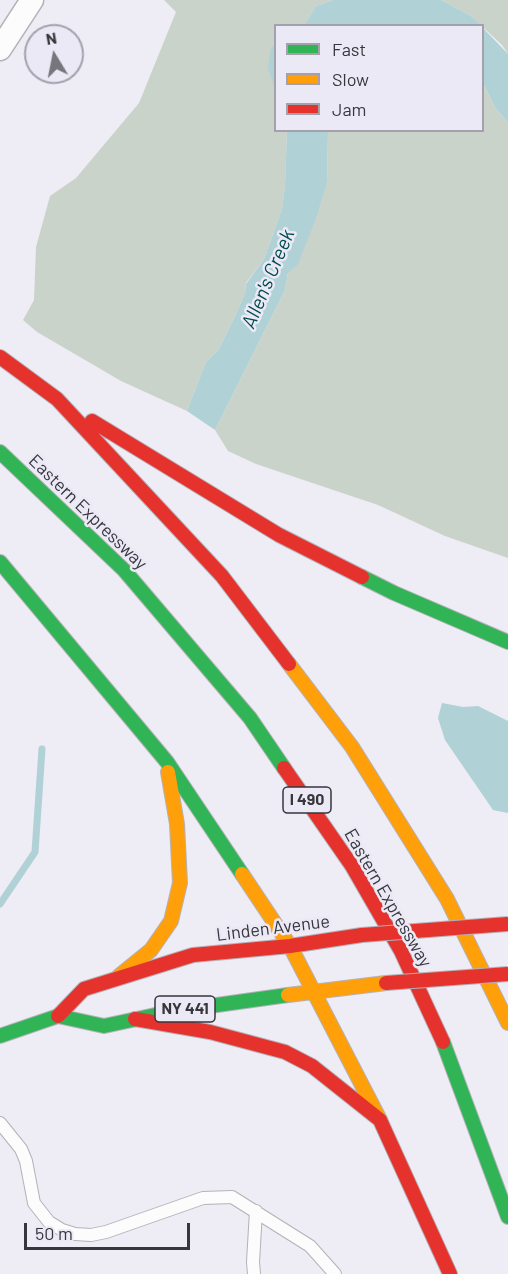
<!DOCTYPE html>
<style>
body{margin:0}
#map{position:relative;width:508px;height:1274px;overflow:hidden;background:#eeecf4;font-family:Barlow,sans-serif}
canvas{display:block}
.legend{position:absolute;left:274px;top:24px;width:210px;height:108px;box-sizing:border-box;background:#ece9f7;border:2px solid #a4a1ac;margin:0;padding:8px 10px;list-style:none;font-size:18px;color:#37363b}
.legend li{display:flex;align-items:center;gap:12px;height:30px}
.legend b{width:30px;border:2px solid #a4a1ac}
.north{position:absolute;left:24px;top:24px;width:60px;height:60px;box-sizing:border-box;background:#ece9f7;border:2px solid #a4a1ac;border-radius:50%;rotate:350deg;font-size:16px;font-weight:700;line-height:24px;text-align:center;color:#37363b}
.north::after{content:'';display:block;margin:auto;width:21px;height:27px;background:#77767c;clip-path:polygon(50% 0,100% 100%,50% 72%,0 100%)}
.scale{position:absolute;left:24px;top:1223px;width:166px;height:27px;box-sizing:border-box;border:3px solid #37363b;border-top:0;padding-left:8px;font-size:18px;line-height:21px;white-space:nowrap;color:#37363b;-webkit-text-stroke:4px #ece9f7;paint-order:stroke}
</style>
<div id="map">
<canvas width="508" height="1274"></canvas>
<ul class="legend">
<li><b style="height:8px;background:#30b455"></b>Fast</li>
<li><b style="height:8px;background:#ff9f0a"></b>Slow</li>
<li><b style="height:8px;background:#e5322d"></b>Jam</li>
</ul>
<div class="north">N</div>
<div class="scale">50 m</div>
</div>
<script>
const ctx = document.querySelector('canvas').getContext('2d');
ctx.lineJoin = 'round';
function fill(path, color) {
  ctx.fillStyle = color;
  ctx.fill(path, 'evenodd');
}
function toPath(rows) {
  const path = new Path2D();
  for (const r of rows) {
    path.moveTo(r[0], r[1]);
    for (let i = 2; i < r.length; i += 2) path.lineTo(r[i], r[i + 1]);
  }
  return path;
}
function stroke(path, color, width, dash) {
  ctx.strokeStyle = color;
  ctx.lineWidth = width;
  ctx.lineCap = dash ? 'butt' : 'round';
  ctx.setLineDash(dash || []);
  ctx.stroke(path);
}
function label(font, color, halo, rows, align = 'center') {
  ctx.font = font + ' Barlow,sans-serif';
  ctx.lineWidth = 5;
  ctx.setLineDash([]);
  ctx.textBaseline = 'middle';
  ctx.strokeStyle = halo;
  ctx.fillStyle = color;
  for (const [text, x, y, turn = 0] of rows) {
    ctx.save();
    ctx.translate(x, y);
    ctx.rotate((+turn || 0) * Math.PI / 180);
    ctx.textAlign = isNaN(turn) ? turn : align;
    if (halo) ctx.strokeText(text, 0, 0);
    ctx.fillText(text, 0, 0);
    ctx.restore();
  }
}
fill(toPath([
 [164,0,333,0,316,6,304,25,276,26,275,44,271,47,275,88,276,130,287,131,285,186,282,209,264,259,246,283,245,293,236,314,219,349,206,362,187,411,121,381,37,332,23,320,34,300,36,247,50,196,76,178,139,103,176,12],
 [441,0,508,0,508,54,502,45,471,16],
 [483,83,495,107,508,123,508,558,445,536,378,505,256,464,228,451,215,430,285,290,288,273,327,182,328,131,482,130]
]), '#cad3ca');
fill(toPath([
 [333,0,441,0,471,16,481,25,304,25,316,6],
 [482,27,508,54,508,123,495,107,483,83],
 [275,44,275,88,268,69,271,47],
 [287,131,328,131,327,182,316,218,298,264,288,273,285,290,215,430,187,411,206,362,219,349,236,314,245,293,246,284,264,259,282,209,285,186],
 [442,703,463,707,478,706,508,721,508,813,493,810,445,740,438,718]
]), '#b0d1d5');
stroke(toPath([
 [0,904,35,852,42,749]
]), '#b0d1d5', 7);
const lane = toPath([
 [0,1123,21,1149,26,1161,34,1203,49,1222,62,1230,75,1234,91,1235,106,1232,203,1198,232,1197,310,1246,335,1274],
 [254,1274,253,1262,256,1211]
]);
const street = toPath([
 [0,49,32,0]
]);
const fast = toPath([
 [0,452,124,570,250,718,284,768],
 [0,562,167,762,242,874],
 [362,577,394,593,508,642],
 [0,1036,58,1016,104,1026,174,1011,288,995],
 [443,1042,508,1217]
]);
const slow = toPath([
 [289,664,352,747,447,899,508,1023],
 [242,874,290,946,380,1120],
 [119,976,151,950,171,921,180,883,177,824,168,772],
 [288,995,386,983]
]);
const jam = toPath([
 [0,357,57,399,222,576,289,664],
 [92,421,279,535,362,577],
 [284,768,352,866,401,951,443,1042],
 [58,1016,84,989,193,955,290,946,362,935],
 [135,1019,210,1032,285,1052,312,1066,380,1120,450,1274]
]);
stroke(lane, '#b4b2b8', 14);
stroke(street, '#b4b2b8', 25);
stroke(fast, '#b4b2b8', 16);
stroke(slow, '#b4b2b8', 16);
stroke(jam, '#b4b2b8', 16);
stroke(lane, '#fcfcfd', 12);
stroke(street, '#fcfcfd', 22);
stroke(fast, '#30b455', 14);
stroke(slow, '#ff9f0a', 14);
stroke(jam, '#e5322d', 14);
const jamBridge = toPath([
 [362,935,508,924],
 [386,983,508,974]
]);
stroke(jamBridge, '#b4b2b8', 16, []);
stroke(jamBridge, '#e5322d', 14);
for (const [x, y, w] of [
 [307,800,48],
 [185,1009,60]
]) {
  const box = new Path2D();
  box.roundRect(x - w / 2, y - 13, w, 26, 4.5);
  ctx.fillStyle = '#ece9f7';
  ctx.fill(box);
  stroke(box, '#37363b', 1.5);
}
label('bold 16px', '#37363b', null, [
 ["I 490",307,800],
 ["NY 441",185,1009]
]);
label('18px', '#37363b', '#ece9f7', [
 ["Eastern Expressway",88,512,44],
 ["Eastern Expressway",388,898,60],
 ["Linden Avenue",273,928,-7]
]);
label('italic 20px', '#004d50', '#ece9f7', [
 ["Allen's Creek",268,279,-67]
]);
</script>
